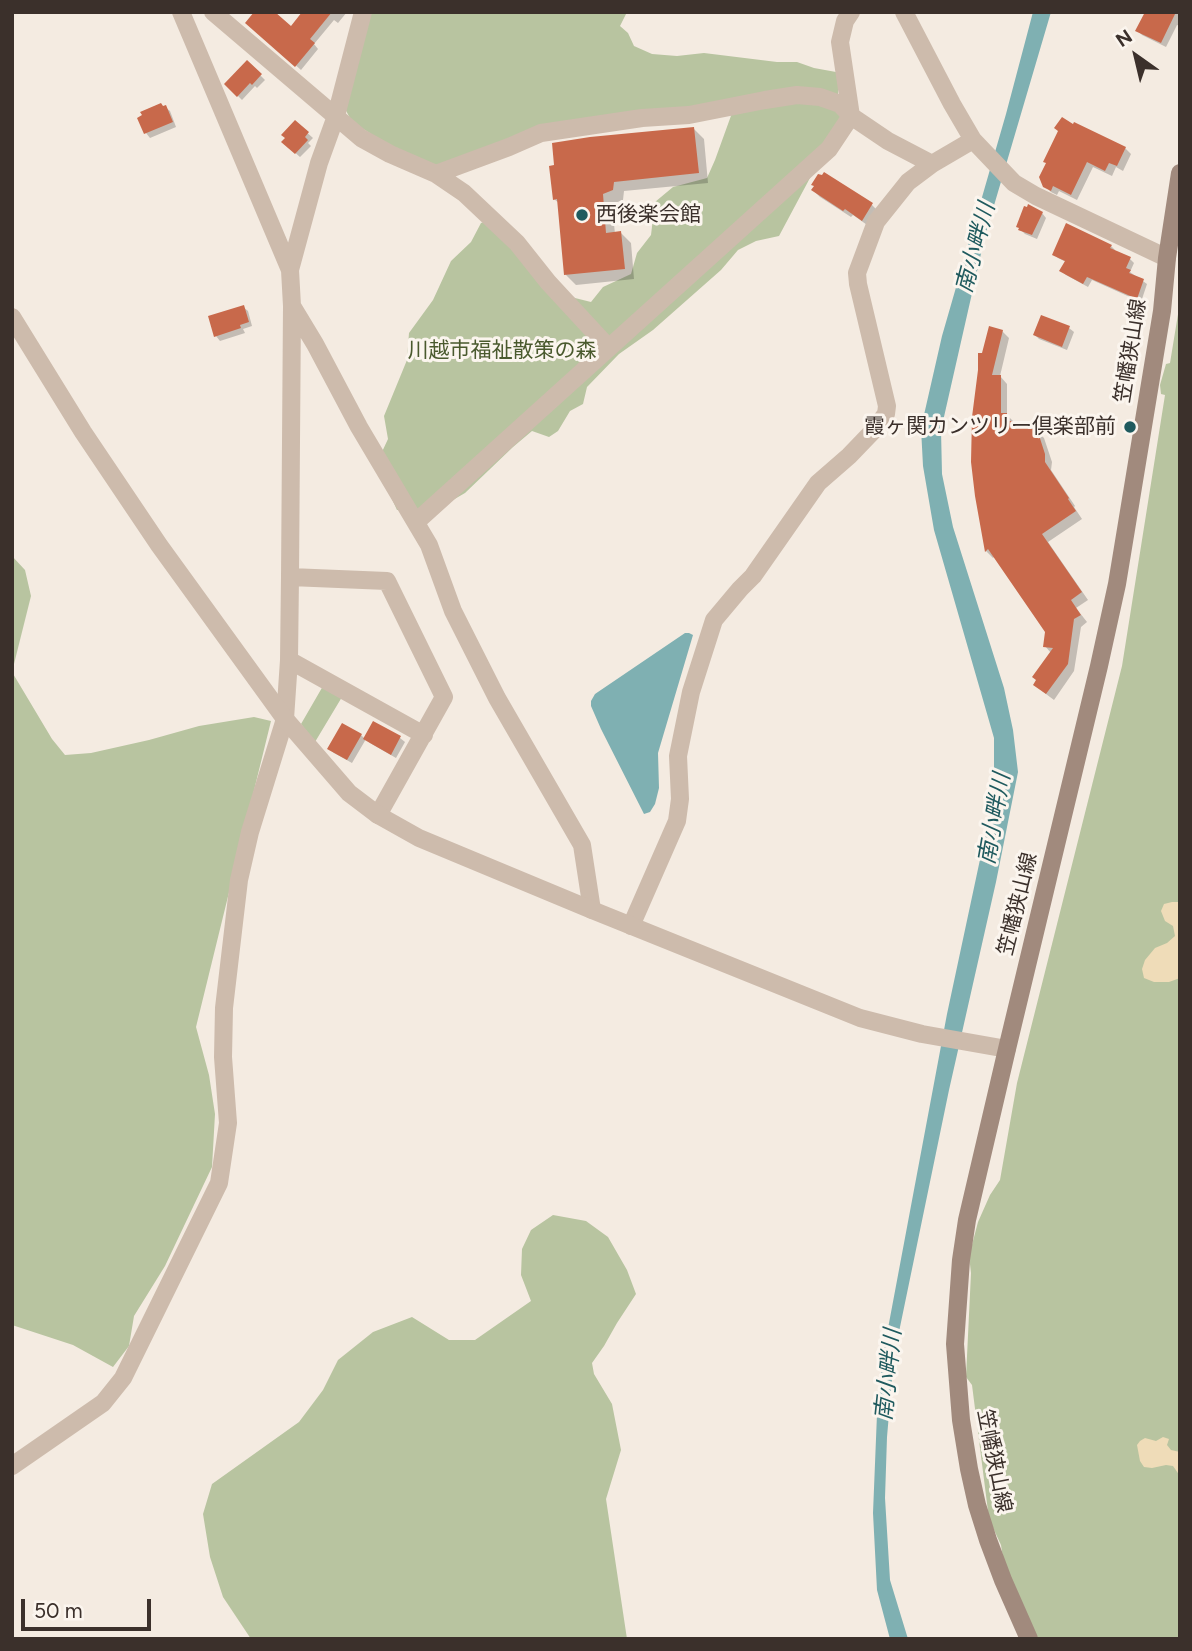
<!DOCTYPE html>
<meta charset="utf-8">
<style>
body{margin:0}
#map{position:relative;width:1192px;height:1651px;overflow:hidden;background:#f4ebe1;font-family:Figtree,sans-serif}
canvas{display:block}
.frame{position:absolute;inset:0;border:14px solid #3b302b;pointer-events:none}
.north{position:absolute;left:1101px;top:21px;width:70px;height:70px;-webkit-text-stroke:5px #fbf5ee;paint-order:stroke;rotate:326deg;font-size:19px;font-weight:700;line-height:28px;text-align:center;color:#3b302b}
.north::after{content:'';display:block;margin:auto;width:24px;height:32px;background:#3b302b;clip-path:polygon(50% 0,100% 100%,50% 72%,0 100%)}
.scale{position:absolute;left:21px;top:1599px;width:130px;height:32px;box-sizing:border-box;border:4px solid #3b302b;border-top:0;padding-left:9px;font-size:21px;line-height:24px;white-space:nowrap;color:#3b302b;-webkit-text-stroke:5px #fbf5ee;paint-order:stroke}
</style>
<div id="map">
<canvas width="1192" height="1651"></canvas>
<div class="frame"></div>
<div class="north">N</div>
<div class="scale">50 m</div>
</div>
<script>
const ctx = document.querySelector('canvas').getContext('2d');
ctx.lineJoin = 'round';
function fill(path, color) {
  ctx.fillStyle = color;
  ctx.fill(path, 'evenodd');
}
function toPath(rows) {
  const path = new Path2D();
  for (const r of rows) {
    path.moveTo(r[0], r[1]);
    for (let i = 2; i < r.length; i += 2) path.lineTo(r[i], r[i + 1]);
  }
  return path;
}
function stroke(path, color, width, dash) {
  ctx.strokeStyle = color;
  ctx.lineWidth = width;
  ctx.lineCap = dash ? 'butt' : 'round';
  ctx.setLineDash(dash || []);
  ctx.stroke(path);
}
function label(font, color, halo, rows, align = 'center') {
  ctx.font = font + ' Figtree,"Noto Sans JP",sans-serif';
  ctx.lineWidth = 6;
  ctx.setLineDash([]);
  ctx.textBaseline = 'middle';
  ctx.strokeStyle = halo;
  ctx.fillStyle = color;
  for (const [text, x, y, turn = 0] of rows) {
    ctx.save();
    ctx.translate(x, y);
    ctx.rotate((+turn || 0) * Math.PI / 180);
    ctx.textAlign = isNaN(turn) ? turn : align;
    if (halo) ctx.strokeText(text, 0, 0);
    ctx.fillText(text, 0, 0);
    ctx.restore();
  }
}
fill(toPath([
 [368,12,627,12,620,26,628,33,634,46,652,54,677,56,704,53,777,62,797,62,814,68,836,72,838,82,838,96,842,118,779,236,756,241,738,250,721,270,653,330,619,354,587,387,583,404,570,411,558,431,549,437,532,431,513,447,465,493,434,511,397,510,386,486,381,454,388,439,384,416,407,360,409,333,433,300,451,261,471,242,481,223,498,217,540,274,575,298,591,302,603,287,631,274,637,253,651,235,655,202,673,187,707,178,715,160,732,113,704,105,461,158,436,165,419,159,384,142,352,122,342,103],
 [1180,302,1180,1639,1038,1639,1010,1576,1003,1558,1001,1545,989,1519,972,1385,966,1377,971,1273,969,1256,978,1222,990,1195,1000,1180,1017,1083,1122,666,1165,395,1161,394,1160,385,1166,364,1170,363],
 [12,556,25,570,31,596,12,672,52,739,65,755,91,753,149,740,199,726,254,717,271,721,196,1027,209,1075,215,1114,212,1167,165,1266,134,1316,129,1346,113,1367,73,1345,12,1325],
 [323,686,342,697,315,742,301,724],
 [553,1215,586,1221,608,1237,627,1270,636,1294,617,1323,604,1346,592,1363,594,1374,612,1404,621,1450,606,1499,627,1639,251,1639,223,1597,210,1557,203,1514,212,1484,299,1422,323,1390,338,1360,373,1332,412,1317,449,1340,475,1340,531,1301,521,1275,522,1249,531,1230]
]), '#b8c4a0');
fill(toPath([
 [1172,902,1180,902,1180,978,1169,982,1154,982,1144,978,1142,969,1145,960,1155,948,1167,943,1175,936,1173,926,1165,921,1161,911,1164,904],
 [1163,1437,1169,1439,1167,1445,1171,1450,1180,1452,1180,1476,1173,1466,1166,1465,1152,1468,1144,1467,1140,1461,1137,1445,1140,1441,1145,1438,1156,1441]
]), '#efdcb8');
fill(toPath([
 [1033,12,1051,12,985,236,941,430,942,474,953,527,1004,688,1013,730,1018,772,996,882,949,1090,894,1356,887,1437,885,1498,890,1580,908,1639,890,1639,877,1590,873,1513,877,1414,883,1355,947,1014,994,794,994,738,934,530,923,466,921,428,942,336,1006,114],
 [685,633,689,633,693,635,658,753,659,788,655,804,650,812,644,814,601,729,591,706,591,701,595,694]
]), '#7fb0b2');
fill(toPath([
 [304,12,347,12,338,23,334,20,314,44,318,49,301,70,247,22,291,29],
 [1146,12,1180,12,1180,26,1177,25,1166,47,1142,35,1138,31],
 [247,62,265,80,257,88,255,86,242,100,226,84],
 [165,107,170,111,176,127,150,138,146,133,144,116],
 [295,122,313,138,308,143,311,146,300,157,283,142],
 [1074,126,1125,148,1131,154,1123,171,1116,167,1112,176,1093,167,1077,200,1059,191,1057,195,1051,192,1045,186],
 [694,129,704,139,708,183,624,191,623,200,612,204,615,234,621,233,631,243,634,279,576,285,566,275,560,204,554,199],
 [825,174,872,205,879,212,870,227,853,215,851,217,820,197,813,190],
 [1042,213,1046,218,1037,239,1025,234,1020,229],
 [1111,246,1115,250,1114,252,1130,259,1134,263,1130,272,1147,284,1141,302,1092,280,1088,287,1066,275,1062,271,1066,262,1058,258,1054,254],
 [243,307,248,311,252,326,243,329,245,333,220,341,216,336],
 [1069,328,1074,332,1067,350,1039,339,1035,335],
 [1002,331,1009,338,1000,376,1007,384,1007,415,1013,421,1029,423,1044,438,1052,462,1051,470,1075,506,1074,507,1082,519,1048,542,1088,600,1076,608,1087,622,1081,627,1074,671,1054,700,1042,691,1051,653,1045,646,1047,631,995,556,993,558,986,551,974,473,984,354],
 [374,723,400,738,405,742,396,758,370,743,366,739,352,763,334,753,329,749,361,735,365,739]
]), '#0003');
fill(toPath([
 [254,12,275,12,291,26,302,12,332,12,310,39,315,43,295,67,245,23],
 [1145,12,1176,12,1161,43,1135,31],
 [247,60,262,74,252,85,250,83,237,97,224,84],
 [161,103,163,106,166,105,173,122,144,134,137,118,142,115,140,112],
 [1062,117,1073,124,1074,122,1126,147,1117,166,1109,163,1105,171,1087,162,1071,195,1053,186,1051,191,1043,187,1039,177,1046,163,1043,162,1058,131,1054,128],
 [295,120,309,132,305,137,308,140,295,154,281,142,285,138,281,135],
 [694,127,699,173,614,182,613,190,603,194,606,233,621,231,625,269,564,275,557,199,553,200,549,166,554,165,552,143,590,137],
 [824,172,873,203,862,221,845,209,843,211,811,190,814,186,811,185,818,174,822,175],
 [1028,204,1043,212,1032,235,1018,230,1019,228,1016,227,1024,206,1027,207],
 [1066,223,1112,245,1110,248,1131,257,1126,268,1131,270,1129,273,1144,279,1137,299,1087,277,1083,284,1059,271,1065,261,1052,255],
 [244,305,249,322,240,325,241,328,214,337,208,316],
 [1041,315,1070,326,1062,347,1033,335],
 [989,326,1003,330,992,375,1001,375,1001,413,1007,413,1007,421,1030,421,1029,429,1037,429,1045,454,1045,462,1069,498,1068,499,1076,511,1042,534,1082,592,1071,600,1081,615,1074,619,1068,664,1046,694,1033,685,1036,680,1032,677,1053,648,1043,647,1045,632,988,549,985,552,975,496,971,462,972,417,978,370,978,353,982,353],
 [373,721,401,736,391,755,363,739],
 [342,723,362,734,347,760,327,749]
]), '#c8694b');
stroke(toPath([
 [181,12,290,270],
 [213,12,361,138,390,154,436,174,464,193,517,243,548,282,609,348],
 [904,12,952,104,973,140,1014,183,1036,196,1167,258],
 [851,116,840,42,845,21,851,12],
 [436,174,509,147,541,133,642,118,689,115,765,100,797,95,820,97,840,104,851,116],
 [292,306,315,344,359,427,429,545,453,611,497,698,582,845,592,910],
 [416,522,829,149,851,116,888,141,932,164],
 [290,577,387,581,444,697,378,815],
 [289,660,424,735],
 [631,926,677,821,680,799,678,756,691,692,714,620,740,589,753,576,818,483,849,456,874,430,886,414,887,406,858,284,857,273,876,222,908,182,932,164,973,140],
 [12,1466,103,1403,123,1378,219,1183,228,1123,223,1057,224,1008,239,880,250,832,285,719,289,660,290,577,292,306,290,270,319,163,336,116,363,12]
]), '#cdbbac', 18);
stroke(toPath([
 [12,317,83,432,159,545,285,719,349,793,378,815,419,838,592,910,860,1018,922,1034,1007,1049]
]), '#cdbbac', 18);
stroke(toPath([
 [1029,1639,1003,1580,988,1540,977,1505,969,1469,961,1420,955,1344,961,1260,967,1220,1007,1049,1099,666,1117,584,1162,311,1167,258,1180,173]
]), '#a18a7d', 18);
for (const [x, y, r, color] of [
 [582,215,7,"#1f5a5e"],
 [1130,427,7,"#1f5a5e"]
]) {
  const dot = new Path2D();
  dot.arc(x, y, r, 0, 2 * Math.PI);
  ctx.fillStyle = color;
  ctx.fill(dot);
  stroke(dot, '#fbf5ee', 2.5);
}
label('21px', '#3b302b', '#fbf5ee', [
 ["西後楽会館",596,215],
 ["霞ヶ関カンツリー倶楽部前",1116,427,"right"]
], 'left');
label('21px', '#4a5a2e', '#fbf5ee', [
 ["川越市福祉散策の森",502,351]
]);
label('21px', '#3b302b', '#fbf5ee', [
 ["笠幡狭山線",1131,351,-81],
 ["笠幡狭山線",1018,904,-76],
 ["笠幡狭山線",994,1461,79]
]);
label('italic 23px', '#1f5a5e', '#fbf5ee', [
 ["南小畔川",976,248,-75],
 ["南小畔川",995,819,-80],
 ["南小畔川",889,1375,-84]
]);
</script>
